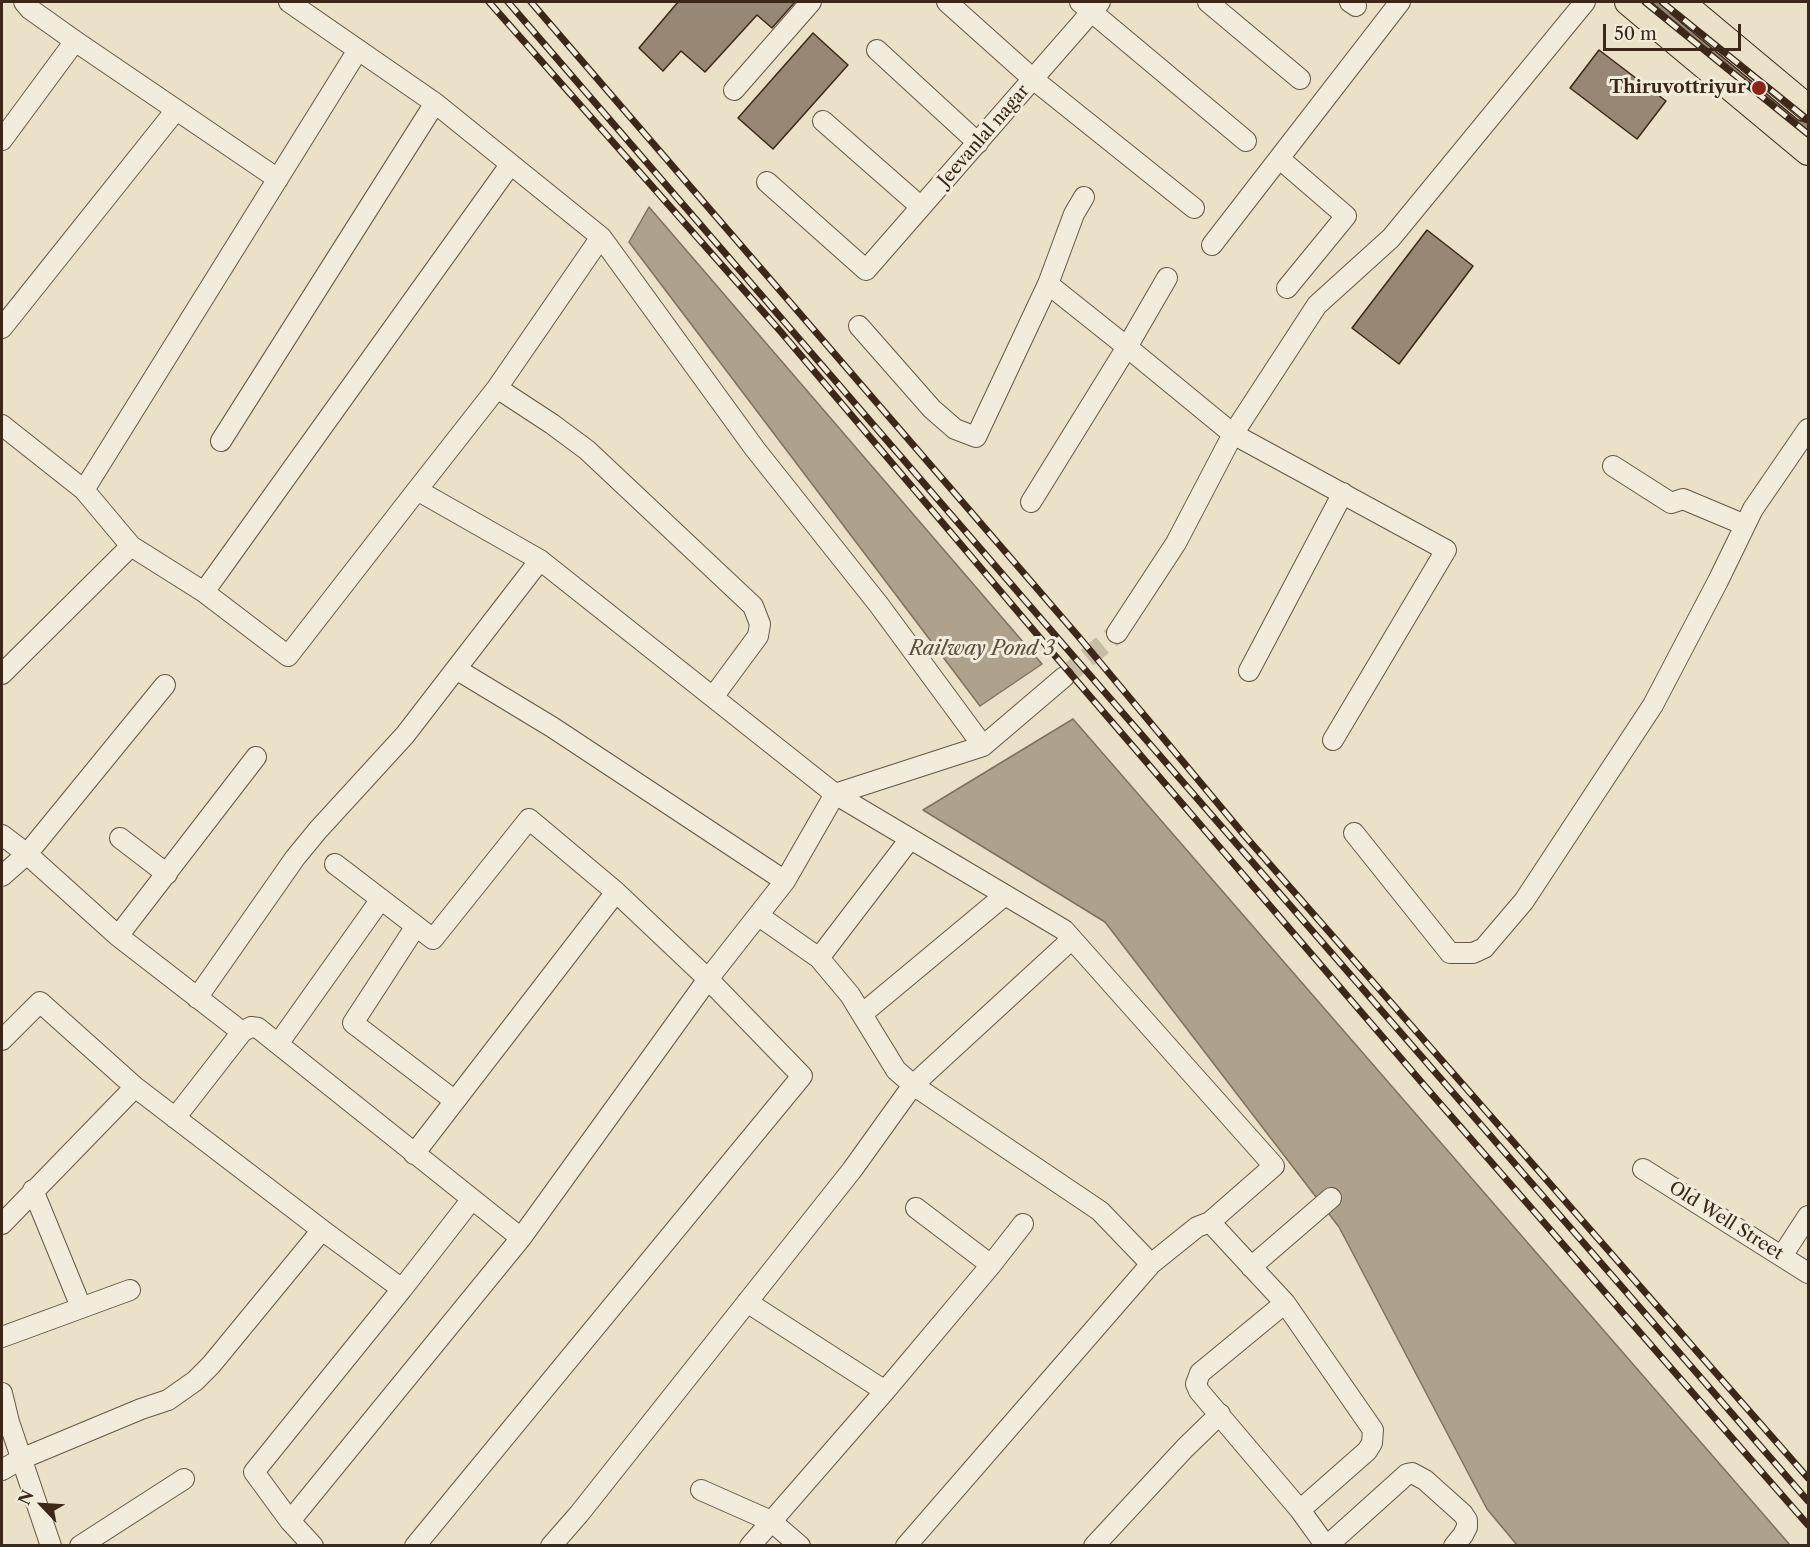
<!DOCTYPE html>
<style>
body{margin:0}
#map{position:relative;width:1810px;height:1547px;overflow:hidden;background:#eae1c8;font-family:"Libre Caslon Text",serif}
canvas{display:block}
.frame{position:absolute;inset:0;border:3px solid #3b2819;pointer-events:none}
.north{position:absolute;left:12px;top:1475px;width:60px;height:60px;-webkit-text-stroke:4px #f1ecdb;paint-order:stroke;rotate:295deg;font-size:16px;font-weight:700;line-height:24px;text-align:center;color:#3b2819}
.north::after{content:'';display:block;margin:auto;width:21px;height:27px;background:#3b2819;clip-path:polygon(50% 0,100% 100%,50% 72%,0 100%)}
.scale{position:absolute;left:1603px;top:24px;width:138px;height:27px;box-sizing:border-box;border:3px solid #3b2819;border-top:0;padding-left:8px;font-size:18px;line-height:21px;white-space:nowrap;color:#3b2819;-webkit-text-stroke:4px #f1ecdb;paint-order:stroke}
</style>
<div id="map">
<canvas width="1810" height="1547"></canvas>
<div class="frame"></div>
<div class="north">N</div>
<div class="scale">50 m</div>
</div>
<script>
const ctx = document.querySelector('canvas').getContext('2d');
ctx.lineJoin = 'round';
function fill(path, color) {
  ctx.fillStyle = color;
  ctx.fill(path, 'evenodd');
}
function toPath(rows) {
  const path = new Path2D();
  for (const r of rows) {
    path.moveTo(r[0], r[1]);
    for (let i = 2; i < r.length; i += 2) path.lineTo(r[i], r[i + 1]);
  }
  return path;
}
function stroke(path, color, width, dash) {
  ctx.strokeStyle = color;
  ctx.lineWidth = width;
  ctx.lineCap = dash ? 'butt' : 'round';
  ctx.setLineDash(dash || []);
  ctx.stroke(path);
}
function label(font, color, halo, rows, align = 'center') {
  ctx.font = font + ' "Libre Caslon Text",serif';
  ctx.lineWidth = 6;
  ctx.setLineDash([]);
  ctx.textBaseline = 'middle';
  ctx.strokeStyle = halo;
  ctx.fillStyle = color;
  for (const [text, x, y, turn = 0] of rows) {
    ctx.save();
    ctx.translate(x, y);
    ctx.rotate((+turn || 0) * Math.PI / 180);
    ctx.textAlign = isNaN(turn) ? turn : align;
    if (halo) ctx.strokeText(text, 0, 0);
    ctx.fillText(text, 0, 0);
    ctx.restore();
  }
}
const water = toPath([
 [649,207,1042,664,980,706,629,242,649,207],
 [1073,719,1790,1545,1517,1545,1487,1509,1339,1227,1105,922,923,810,1073,719]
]);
fill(water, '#aea28c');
stroke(water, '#80715e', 1.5);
const building = toPath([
 [678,2,795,2,772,28,757,15,705,72,681,51,663,71,639,48,678,2],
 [1651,2,1666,2,1667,8,1671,14,1798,120,1809,123,1809,133,1651,2],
 [813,33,848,65,773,149,738,118,813,33],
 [1599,50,1666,101,1637,139,1570,88,1599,50],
 [1427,230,1473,266,1399,364,1352,328,1427,230]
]);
fill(building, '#968874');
stroke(building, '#3b2819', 1.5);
stroke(toPath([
 [1064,677,1117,633]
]), '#c7bca5', 20, [20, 10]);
const minor = toPath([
 [24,2,30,9,75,41,278,179],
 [289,2,435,103,601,237,755,449,879,605,983,746],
 [947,2,1033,79,1194,208],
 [1080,2,1246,141],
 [1208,2,1300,79],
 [1350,2,1356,6],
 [877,50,978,143],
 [734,90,811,2],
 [823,121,921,207],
 [2,140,75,41],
 [1280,159,1346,216,1287,288],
 [767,182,866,270,1100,2],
 [1212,245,1400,2],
 [1048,284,1127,347,1167,278],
 [859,326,932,409,955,429,976,437,1048,284,1074,214,1084,197],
 [2,328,176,110],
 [497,388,552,424,587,450,753,606,760,624,758,636,713,697],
 [2,425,84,490,131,546],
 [221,441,435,103],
 [1613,466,1671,503,1683,499,1745,525],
 [84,490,358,50],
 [417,490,497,388,601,237],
 [1031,502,1127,347,1233,434,1446,550,1333,740],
 [204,592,510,165],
 [1117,633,1176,543,1233,434,1317,305,1391,238,1585,2],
 [456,669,552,727,785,881],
 [1249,671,1343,493],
 [2,674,131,546,204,592,288,656,417,490,540,560,835,794,1064,930,1274,1166,1210,1222,1197,1227,1151,1264,906,1546],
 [1354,833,1450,953,1473,953,1484,948,1524,901,1653,705,1718,581,1753,509,1808,429],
 [2,835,27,854,118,936,242,1032],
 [120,838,167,874],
 [335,864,433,939,529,819,616,892,708,979,802,1076,415,1546],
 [2,876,27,854,165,685],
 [759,916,819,958,850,995,896,1070,913,1085,1100,1211,1151,1264],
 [416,926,353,1023,455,1101],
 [118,936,256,757],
 [819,958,910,839],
 [197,998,295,858,318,830,405,735,540,560],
 [862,1014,1005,895],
 [2,1040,40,1002,135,1087,2,1224],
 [278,1044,521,1238],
 [175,1118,242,1032,251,1027,258,1028,278,1044,381,899],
 [414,1154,616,892],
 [1643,1169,1808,1273],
 [33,1190,81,1307],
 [916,1208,991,1265],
 [1210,1222,1285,1303,1373,1430,1372,1443,1367,1451,1300,1510],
 [1782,1256,1808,1216],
 [1251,1267,1331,1198],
 [402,1289,472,1199],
 [747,1302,885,1391],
 [1285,1303,1200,1373,1196,1384,1199,1391,1300,1510,1326,1546],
 [2,1337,130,1290],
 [2,1393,9,1422,51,1546],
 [2,1470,21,1459,141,1409,168,1400,195,1381,211,1365,322,1230,135,1087],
 [701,1490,771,1521,800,1546],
 [290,1521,521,1238,708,979,785,881,835,794,983,746,1064,677],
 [80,1546,184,1479],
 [313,1546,290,1521,254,1472,402,1289,322,1230],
 [551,1546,579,1514,852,1170,913,1085,1072,939],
 [750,1546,885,1391,991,1265,1023,1224],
 [1094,1546,1185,1448,1220,1414],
 [1327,1546,1407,1474,1412,1473,1425,1480,1463,1514,1467,1520,1467,1527,1463,1535,1454,1546]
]);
const major = toPath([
 [1628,2,1808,152],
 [1681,2,1808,108]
]);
stroke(minor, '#675645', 22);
stroke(major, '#3b2819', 28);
stroke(minor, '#f1ecdb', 20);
stroke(major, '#eae1c8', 26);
const rail = toPath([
 [489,2,781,332,1057,658,1423,1084,1808,1525],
 [508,2,1068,650,1808,1501],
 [531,2,1078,636,1245,836,1808,1478],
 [1645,2,1808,134],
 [1662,2,1808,120]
]);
stroke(rail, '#3b2819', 7);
stroke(rail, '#f1ecdb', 4.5, [14]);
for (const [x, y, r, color] of [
 [1759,88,8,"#8f2418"]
]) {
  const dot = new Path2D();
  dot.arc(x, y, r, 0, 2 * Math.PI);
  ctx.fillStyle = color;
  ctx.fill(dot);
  stroke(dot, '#f1ecdb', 2);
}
label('bold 18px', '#3b2819', '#f1ecdb', [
 ["Thiruvottriyur",1746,88]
], 'right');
label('18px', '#3b2819', '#f1ecdb', [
 ["Jeevanlal nagar",984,136,-49],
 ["Old Well Street",1726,1221,32]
]);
label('italic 20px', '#5e4d3c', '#f1ecdb', [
 ["Railway Pond 3",982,649]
]);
</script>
